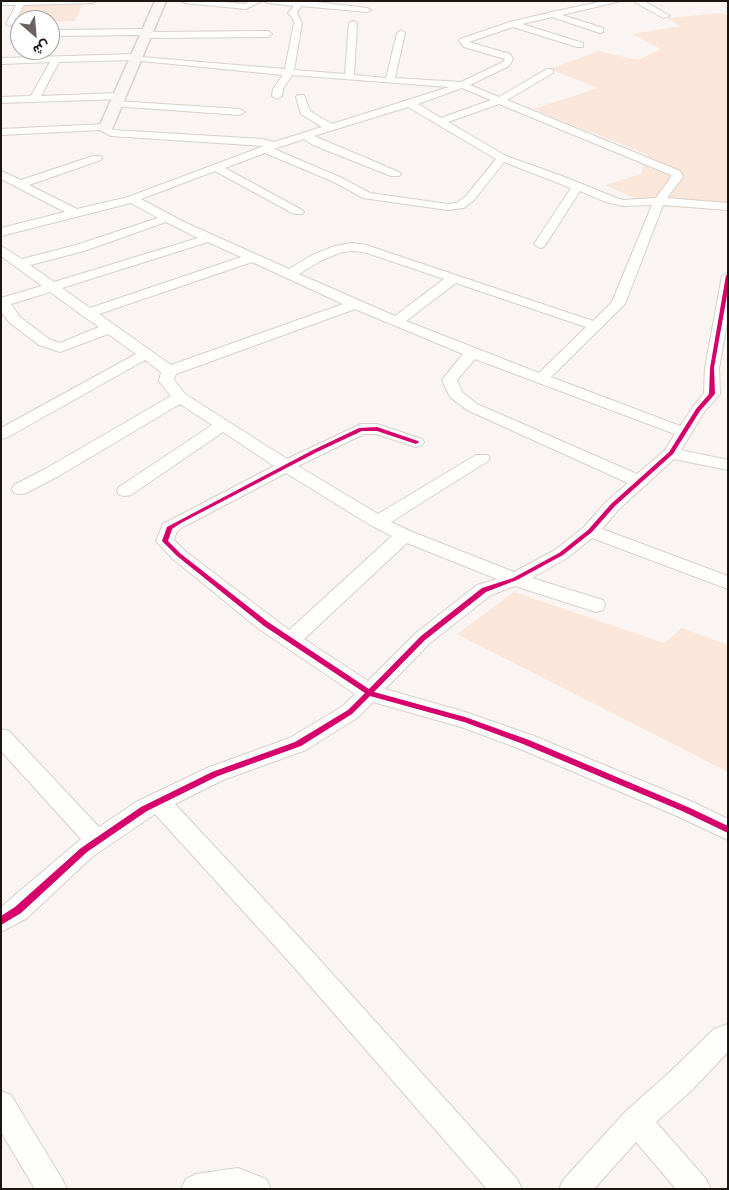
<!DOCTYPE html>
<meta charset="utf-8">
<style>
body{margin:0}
#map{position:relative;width:729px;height:1190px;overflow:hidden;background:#faf5f2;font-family:"Fira Sans",Vazirmatn,sans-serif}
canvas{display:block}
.frame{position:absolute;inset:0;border:2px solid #1c1510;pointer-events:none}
.north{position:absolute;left:10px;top:10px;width:50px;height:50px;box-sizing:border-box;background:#fff;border:1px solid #a4a19f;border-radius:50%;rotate:153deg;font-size:14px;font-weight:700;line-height:20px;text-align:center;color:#1c1510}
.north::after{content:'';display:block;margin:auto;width:18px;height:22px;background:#6a635f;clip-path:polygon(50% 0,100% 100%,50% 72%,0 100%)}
</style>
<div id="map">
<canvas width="729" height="1190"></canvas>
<div class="frame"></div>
<div class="north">ش</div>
</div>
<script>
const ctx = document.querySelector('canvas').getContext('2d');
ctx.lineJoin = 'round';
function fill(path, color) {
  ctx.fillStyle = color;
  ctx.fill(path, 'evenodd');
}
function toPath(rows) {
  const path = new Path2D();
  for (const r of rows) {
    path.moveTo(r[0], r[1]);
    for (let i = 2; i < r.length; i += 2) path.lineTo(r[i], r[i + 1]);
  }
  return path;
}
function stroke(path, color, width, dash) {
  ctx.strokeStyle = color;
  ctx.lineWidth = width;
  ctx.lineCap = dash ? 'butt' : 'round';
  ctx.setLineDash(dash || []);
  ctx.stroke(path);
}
fill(toPath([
 [83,3,75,21,15,22,26,4],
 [721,13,728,15,728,210,652,206,605,185,641,174,648,155,533,109,598,88,550,69,598,51,638,60,661,49,632,34,680,26,667,18],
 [514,592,664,643,682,628,728,645,728,772,457,634]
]), '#fbe7d9');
const street = toPath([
 [1,1,96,1,92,3,24,5,14,24,10,26,6,24,16,5,1,5,1,1],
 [181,1,212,1,245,4,251,1,262,1,246,9,185,3,181,1],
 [264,1,308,1,367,8,371,10,367,12,301,6,297,13,302,23,294,70,345,74,349,23,353,21,357,23,354,75,386,78,397,33,401,30,405,33,395,78,461,82,503,62,505,59,464,47,459,41,460,39,510,22,552,12,604,1,621,1,562,15,603,28,603,32,600,33,552,17,522,24,583,43,583,47,577,47,513,27,469,42,510,54,513,59,509,66,470,85,499,97,547,69,553,69,553,73,507,100,680,171,683,177,667,198,728,203,728,210,663,205,625,304,551,377,680,426,693,407,704,393,705,368,722,276,728,272,728,317,719,368,720,394,704,412,681,450,728,460,728,470,674,459,619,509,602,529,728,576,728,589,592,538,567,558,532,578,603,600,605,605,603,610,596,612,515,586,491,595,430,643,385,689,465,712,534,736,693,802,728,819,728,840,677,816,518,748,461,727,373,702,357,718,306,750,223,780,175,804,310,949,517,1179,522,1189,487,1189,292,965,155,814,92,857,27,918,1,932,1,907,81,839,1,751,1,729,9,731,99,827,136,802,207,768,290,738,343,706,355,694,259,629,173,559,156,541,163,524,274,466,223,432,131,495,125,496,119,495,117,491,119,487,212,425,180,404,57,477,26,493,20,494,14,493,12,489,14,485,45,469,171,396,159,381,161,372,145,360,8,437,1,439,1,428,136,354,108,334,60,352,39,345,10,323,1,312,1,298,42,286,1,256,1,246,22,259,76,245,158,218,131,203,1,236,1,228,65,212,1,179,1,171,21,180,93,156,101,156,102,158,101,160,29,185,77,209,128,197,264,146,111,136,100,130,1,135,1,129,106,124,110,125,113,130,263,139,274,142,322,127,301,114,296,97,298,95,304,95,310,111,332,124,449,87,292,75,283,89,282,96,277,99,272,96,273,89,283,75,132,60,59,62,41,96,120,93,125,96,120,99,1,103,1,97,31,96,50,62,1,64,1,58,137,54,141,57,285,69,294,23,292,17,288,13,294,6,268,3,264,1],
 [462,88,491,100,441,118,418,104,462,88],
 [499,104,671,175,671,177,656,198,623,200,614,197,562,176,506,156,448,122,499,104],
 [408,107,496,159,466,196,457,203,448,204,370,193,342,178,274,149,304,139,313,145,391,176,399,176,401,174,399,172,314,136,408,107],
 [265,153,334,182,363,198,448,210,464,208,474,200,504,162,571,188,534,244,540,248,544,247,580,191,606,202,623,206,652,205,612,302,593,321,366,245,352,243,335,246,312,255,289,269,184,222,141,199,215,171,294,214,302,214,304,212,302,210,225,168,265,153],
 [166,222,198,238,54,282,30,265,84,251,166,222],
 [208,242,241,257,90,308,62,288,208,242],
 [352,251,364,252,444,279,395,316,299,274,320,261,342,252,352,251],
 [252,262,343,304,171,365,99,314,252,262],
 [456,283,586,327,539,373,406,321,456,283],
 [50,292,83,316,99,327,60,343,49,339,20,317,11,304,50,292],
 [355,309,463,354,442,380,450,397,467,410,628,483,607,501,584,527,555,550,514,572,410,531,391,522,488,461,490,458,488,455,476,455,378,514,298,466,364,434,376,434,416,447,422,445,424,442,422,439,377,424,361,424,287,459,185,394,174,380,176,374,355,309],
 [475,359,675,434,665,450,637,474,477,404,462,392,457,380,475,359],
 [286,473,372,526,392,536,289,630,185,551,174,540,177,531,185,526,286,473],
 [407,543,497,579,477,585,416,633,368,681,304,639,407,543],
 [633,1,644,1,670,16,663,18,633,1],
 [147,29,151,32,268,31,272,34,268,37,146,38,142,35,50,36,50,30,147,29],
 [116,101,240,109,245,112,240,115,113,106,113,102,116,101],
 [728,1024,728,1052,691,1091,656,1122,706,1179,711,1189,676,1189,636,1142,594,1189,559,1189,564,1179,626,1111,671,1071,714,1029,728,1024],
 [1,1091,11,1095,62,1179,67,1189,35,1189,1,1132,1,1091],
 [238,1168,266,1179,271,1189,181,1189,186,1179,196,1174,238,1168]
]);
const secondary = toPath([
 [155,1,166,1,113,127,111,130,106,131,101,130,99,127,155,1]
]);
stroke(street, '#d7d1cc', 2);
stroke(secondary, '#d7d1cc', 3);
fill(street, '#fefefd');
fill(secondary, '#f9f6f3');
fill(toPath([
 [726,275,728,275,728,290,714,368,715,394,700,411,673,454,615,506,592,532,563,555,517,580,486,592,425,640,374,692,465,717,529,740,688,807,728,826,728,833,682,811,523,744,464,722,370,696,352,714,301,746,218,776,147,811,87,852,21,913,1,925,1,916,15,907,81,848,141,807,212,772,295,742,348,710,365,693,264,626,177,556,162,541,167,527,313,450,359,428,377,427,418,441,419,442,416,444,377,431,362,431,317,452,181,523,172,529,168,541,181,554,268,622,369,689,421,636,482,588,513,578,559,553,588,530,611,504,669,452,696,409,709,394,710,368,726,275]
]), '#d6006c');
</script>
